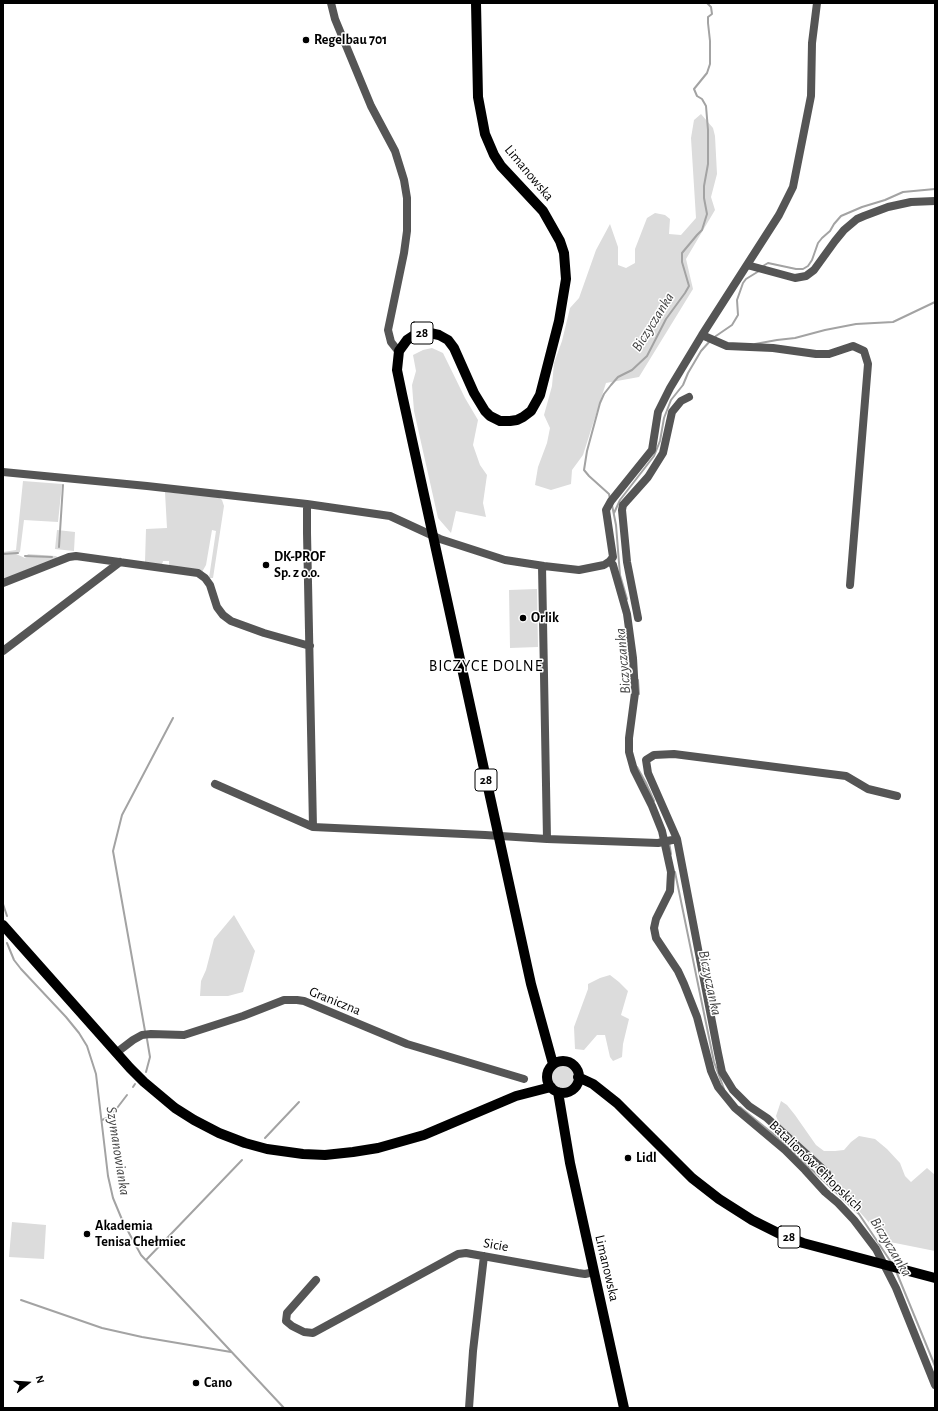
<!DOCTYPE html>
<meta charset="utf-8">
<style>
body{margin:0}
#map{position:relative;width:938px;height:1411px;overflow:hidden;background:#fff;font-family:"Alegreya Sans",sans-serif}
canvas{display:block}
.frame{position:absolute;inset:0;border:4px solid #000;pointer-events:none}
.north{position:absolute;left:8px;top:1363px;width:40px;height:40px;-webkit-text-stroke:3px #fff;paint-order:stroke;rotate:73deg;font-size:11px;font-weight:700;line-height:16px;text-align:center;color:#000}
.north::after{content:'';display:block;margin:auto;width:14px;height:18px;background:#000;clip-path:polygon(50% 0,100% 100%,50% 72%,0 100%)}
</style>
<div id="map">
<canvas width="938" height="1411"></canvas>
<div class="frame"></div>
<div class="north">N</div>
</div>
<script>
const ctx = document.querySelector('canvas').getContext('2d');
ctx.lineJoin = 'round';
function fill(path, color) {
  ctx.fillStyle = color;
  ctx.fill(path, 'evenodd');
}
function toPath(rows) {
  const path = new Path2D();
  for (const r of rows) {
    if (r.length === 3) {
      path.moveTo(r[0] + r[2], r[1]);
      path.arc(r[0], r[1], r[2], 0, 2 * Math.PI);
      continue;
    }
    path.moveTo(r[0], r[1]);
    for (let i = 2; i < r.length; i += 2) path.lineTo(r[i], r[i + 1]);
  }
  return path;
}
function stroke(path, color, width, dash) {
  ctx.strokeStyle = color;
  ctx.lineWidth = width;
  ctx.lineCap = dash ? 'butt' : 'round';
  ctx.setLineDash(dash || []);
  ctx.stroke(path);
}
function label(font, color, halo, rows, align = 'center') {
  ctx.font = font + ' "Alegreya Sans",sans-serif';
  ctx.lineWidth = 3;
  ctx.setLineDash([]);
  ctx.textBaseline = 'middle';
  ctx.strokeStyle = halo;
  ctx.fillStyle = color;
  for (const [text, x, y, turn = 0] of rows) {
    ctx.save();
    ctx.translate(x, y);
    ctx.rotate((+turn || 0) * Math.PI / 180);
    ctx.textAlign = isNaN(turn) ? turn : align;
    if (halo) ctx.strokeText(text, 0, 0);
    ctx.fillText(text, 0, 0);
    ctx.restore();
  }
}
fill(toPath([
 [701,114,713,128,715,136,717,174,711,197,715,210,686,259,693,289,639,377,606,383,583,455,572,470,571,484,551,490,535,485,538,467,547,443,550,428,544,415,552,386,554,363,562,341,570,308,579,298,596,250,610,224,618,247,618,265,626,268,635,263,635,249,647,218,655,213,665,215,670,219,669,234,681,235,696,218,691,138,694,120],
 [432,348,443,353,465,398,478,420,473,445,480,465,487,475,483,503,486,517,456,511,451,533,438,518,414,411,412,385,416,371,413,355,423,350],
 [23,481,62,484,58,522,24,520,20,552,16,554,25,558,28,554,56,556,58,558,3,581,3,552,16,550],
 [165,492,218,497,222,500,224,506,213,578,209,578,216,531,212,530,206,565,202,572,169,566,169,561,163,561,162,565,145,562,146,529,167,528],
 [57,530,75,532,74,551,55,549],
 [537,589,538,647,510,648,509,590],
 [234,915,255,951,243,992,228,996,200,996,201,981,206,970,214,939],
 [610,975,619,982,628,991,621,1015,629,1019,623,1044,622,1057,613,1061,610,1057,605,1035,597,1035,584,1050,575,1049,574,1027,588,989,588,984,600,978],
 [563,1077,11],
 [781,1101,787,1105,795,1115,816,1145,824,1151,835,1151,844,1150,851,1142,859,1136,875,1139,887,1149,900,1163,905,1176,911,1182,927,1168,935,1175,935,1251,885,1241,839,1188,826,1167,779,1124,776,1116],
 [12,1222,46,1225,44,1259,9,1257]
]), '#dcdcdc');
stroke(toPath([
 [763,266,768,263,796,269,803,269,808,266,812,260,818,243,822,238,830,231,834,224,841,216,862,207,885,200,903,192,935,189],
 [713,338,732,325,738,315,737,300,743,283,746,279,759,271],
 [755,344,777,340,795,338,825,330,856,324,893,322,935,302],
 [610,499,609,494,589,476,584,470,587,451,600,403,604,394,611,385,618,377,632,370,647,356,666,319,685,293,689,286,682,262,682,253,697,235,702,230,707,214,704,198,704,186,708,164,708,130,706,106,702,99,697,96,694,89,707,73,710,64,710,41,708,23,708,17,712,14,711,7,707,3],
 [612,505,616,525,620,575,627,599],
 [614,513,620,500,654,456,660,441,664,418,671,400,683,385,688,373,701,351,710,341],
 [59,547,63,485],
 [3,554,18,553],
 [25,556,52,557],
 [638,680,639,694],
 [637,767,646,783,654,801],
 [669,842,671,854],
 [675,872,714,1062,724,1089],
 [3,904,7,916],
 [7,943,14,960,21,969,66,1017,79,1033,87,1046,96,1074,108,1176,113,1198,123,1222,141,1255,284,1408],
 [145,1031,113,851,122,815,173,718],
 [146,1072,150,1057,147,1039],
 [133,1087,135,1084],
 [740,1107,777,1137,859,1214,891,1262],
 [102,1120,109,1117,114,1112,127,1095],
 [265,1138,299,1102],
 [146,1260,242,1160],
 [896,1271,935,1366],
 [21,1300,102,1328,142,1337,231,1352]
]), '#a3a3a3', 2);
stroke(toPath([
 [331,3,335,19,371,106,395,151,404,180,407,198,407,231,404,253,388,330,391,342,399,352],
 [747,265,795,278,806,276,814,270,835,241,844,230,857,219,864,216,888,207,911,202,935,201],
 [702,335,727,346,773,348,816,354,829,354,853,346,864,351,868,364,850,585],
 [3,472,147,486,307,504,390,516,440,539,505,560,544,566,579,570,604,565,610,561,613,557,606,510,611,501,652,450,658,412,670,388,702,335,779,215,793,187,811,96,812,43,817,3],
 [307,504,307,533,313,827],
 [610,561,613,565,627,614,633,658,635,693,629,738,629,752,634,770,652,806,662,831,671,872,670,891,656,919,654,928,656,938,678,971,684,984,697,1017,711,1071,718,1087,735,1108,785,1150,805,1170,825,1192,838,1203,854,1220,876,1249,896,1288,935,1385],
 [542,566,547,839],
 [3,583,69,557,76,556,198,573,205,578,210,585,217,607,223,615,231,621,264,633,310,646],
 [638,618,627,562,622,510,623,505,648,477,663,453,672,412,681,401,689,397],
 [3,651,120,562],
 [215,784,313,827,485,835,547,839,658,843,677,839],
 [116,1053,133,1040,142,1035,151,1034,184,1035,243,1016,284,1000,297,1000,304,1001,407,1044,524,1079],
 [828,1178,827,1173,767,1118,749,1106,733,1090,722,1072,718,1053,677,839,648,773,646,760,654,755,674,754,846,776,868,789,897,796],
 [316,1280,287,1313,286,1321,292,1326,304,1332,313,1333,458,1254,466,1253,578,1273,585,1274,594,1272],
 [469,1408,473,1351,484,1256]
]), '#555', 8);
stroke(toPath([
 [476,3,478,97,485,134,494,155,501,166,543,211,560,241,564,253,566,279,559,321,540,395,531,411,523,417,517,420,510,421,500,421,490,416,485,411,474,393,454,348,448,340,439,335,430,333,422,333,413,336,407,340,399,351,397,370,402,394,531,984,553,1064],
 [3,925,130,1068,144,1082,175,1108,194,1120,219,1133,245,1143,267,1149,303,1154,325,1155,353,1152,378,1148,424,1135,516,1096,551,1087],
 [563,1077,16],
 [578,1077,593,1084,617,1103,692,1178,719,1199,752,1220,780,1234,803,1243,935,1278],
 [558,1092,570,1163,624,1408]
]), '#000', 10);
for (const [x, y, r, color] of [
 [306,40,4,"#000"],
 [266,565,4,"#000"],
 [523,618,4,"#000"],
 [628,1158,4,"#000"],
 [87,1234,4,"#000"],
 [196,1383,4,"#000"]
]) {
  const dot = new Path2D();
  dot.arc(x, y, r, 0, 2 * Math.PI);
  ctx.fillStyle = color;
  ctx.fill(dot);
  stroke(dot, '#fff', 1.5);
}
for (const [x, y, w] of [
 [422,333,22],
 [486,780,22],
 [789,1237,22]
]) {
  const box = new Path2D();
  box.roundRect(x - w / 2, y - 11, w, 22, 3);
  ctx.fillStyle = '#fff';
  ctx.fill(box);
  stroke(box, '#000', 1);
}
label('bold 13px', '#000', null, [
 ["28",422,333],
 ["28",486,780],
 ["28",789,1237]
]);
label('bold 14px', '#000', '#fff', [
 ["Regelbau 701",314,40],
 ["DK-PROF",274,557],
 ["Sp. z o.o.",274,573],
 ["Orlik",531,618],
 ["Lidl",636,1158],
 ["Akademia",95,1226],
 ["Tenisa Chełmiec",95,1242],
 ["Cano",204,1383]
], 'left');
label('14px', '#000', '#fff', [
 ["Limanowska",529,173,50],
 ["Graniczna",335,1001,22],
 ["Batalionów Chłopskich",816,1166,44],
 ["Sicie",496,1245,10],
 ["Limanowska",607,1268,77]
]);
label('italic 15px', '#444', '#fff', [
 ["Biczyczanka",653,322,-58],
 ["Biczyczanka",623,661,-95],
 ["Biczyczanka",710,983,78],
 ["Szymanowianka",118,1151,81],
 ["Biczyczanka",891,1247,59]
]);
ctx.letterSpacing = '1px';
label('16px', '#000', '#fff', [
 ["BICZYCE DOLNE",486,666]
]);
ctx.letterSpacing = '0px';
</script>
